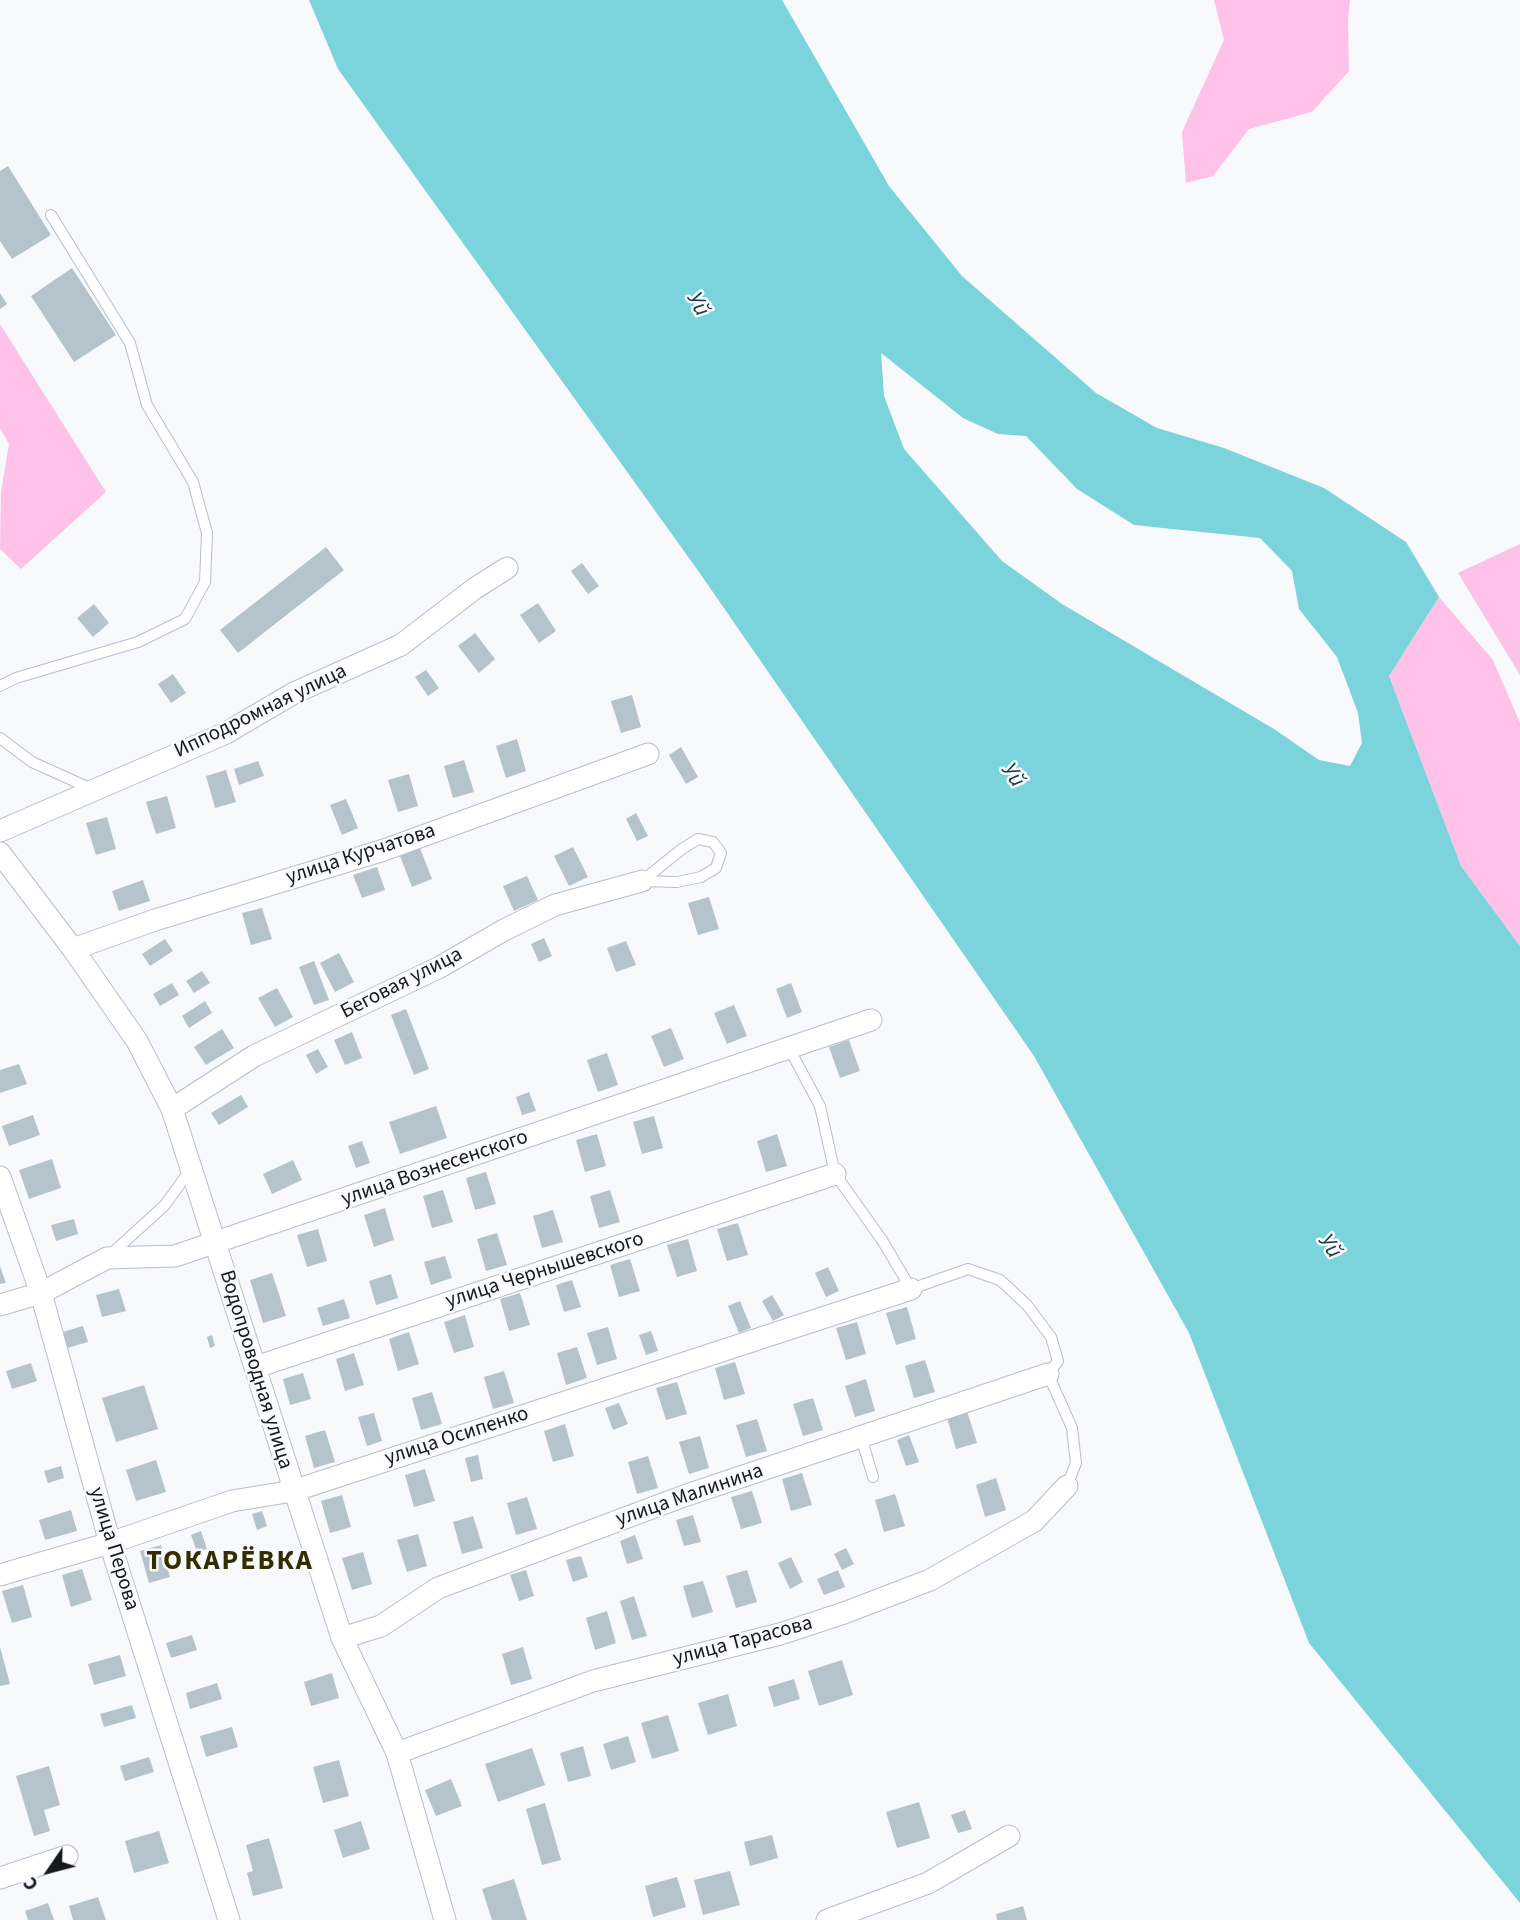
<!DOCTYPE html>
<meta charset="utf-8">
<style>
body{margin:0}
#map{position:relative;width:1520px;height:1920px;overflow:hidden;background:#f8f9fc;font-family:"Source Sans 3",sans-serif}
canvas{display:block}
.north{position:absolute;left:14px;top:1836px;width:70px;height:70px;-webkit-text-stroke:5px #f8f9fc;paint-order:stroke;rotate:235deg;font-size:19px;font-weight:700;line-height:28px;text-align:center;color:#17191e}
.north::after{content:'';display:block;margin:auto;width:24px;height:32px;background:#17191e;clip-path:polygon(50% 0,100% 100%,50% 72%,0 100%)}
</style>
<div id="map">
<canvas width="1520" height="1920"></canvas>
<div class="north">С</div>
</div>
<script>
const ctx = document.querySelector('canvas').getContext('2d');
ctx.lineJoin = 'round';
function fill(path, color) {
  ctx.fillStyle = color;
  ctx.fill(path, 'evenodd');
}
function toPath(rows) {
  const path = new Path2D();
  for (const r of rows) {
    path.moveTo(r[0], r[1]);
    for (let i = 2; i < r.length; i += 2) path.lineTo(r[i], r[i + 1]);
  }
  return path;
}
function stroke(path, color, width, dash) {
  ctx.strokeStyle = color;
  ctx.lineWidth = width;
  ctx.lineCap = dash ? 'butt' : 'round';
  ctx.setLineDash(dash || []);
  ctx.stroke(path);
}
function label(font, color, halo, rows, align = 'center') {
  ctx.font = font + ' "Source Sans 3",sans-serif';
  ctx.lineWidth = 5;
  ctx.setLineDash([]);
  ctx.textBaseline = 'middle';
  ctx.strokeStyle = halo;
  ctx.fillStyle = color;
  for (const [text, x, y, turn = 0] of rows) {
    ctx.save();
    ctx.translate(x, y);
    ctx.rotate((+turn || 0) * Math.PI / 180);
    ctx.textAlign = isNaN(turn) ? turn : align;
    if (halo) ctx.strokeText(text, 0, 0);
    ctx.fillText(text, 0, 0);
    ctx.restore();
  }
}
fill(toPath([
 [1214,0,1350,0,1348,20,1349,71,1312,112,1249,129,1213,176,1186,183,1182,132,1224,40],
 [0,324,106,492,21,569,0,549,1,492,9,444,0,428],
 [1520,544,1520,675,1458,573],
 [1439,597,1493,660,1520,723,1520,946,1461,866,1389,676]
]), '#fec2e8');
fill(toPath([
 [309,0,782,0,889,186,962,276,1096,393,1157,428,1224,448,1324,488,1406,542,1439,597,1389,676,1461,866,1520,946,1520,1903,1309,1643,1189,1333,1034,1056,699,572,338,69],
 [881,353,963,418,998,434,1026,436,1077,489,1134,525,1260,538,1292,571,1299,609,1337,657,1358,713,1362,743,1350,766,1319,760,1274,729,1062,604,1002,561,904,449,884,396]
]), '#7bd3db');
fill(toPath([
 [8,166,51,235,12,259,0,241,0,171],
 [72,268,116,335,74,362,31,296],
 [0,293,7,304,0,309],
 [326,547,344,570,238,653,220,630],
 [582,563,599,586,588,594,571,571],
 [538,603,556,631,539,643,520,615],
 [94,604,109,623,93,637,77,618],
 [475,633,495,659,479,673,458,646],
 [426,670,439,688,428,696,415,677],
 [173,674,186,693,171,703,158,684],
 [632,695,641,727,621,733,611,701],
 [517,739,526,771,506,778,496,746],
 [681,747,698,777,686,784,669,755],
 [464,760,474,792,453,798,444,766],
 [258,761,264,776,239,785,234,769],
 [226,770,236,802,215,808,206,776],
 [409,774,418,806,398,812,388,780],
 [167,796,176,828,156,834,146,802],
 [346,799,358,828,342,835,330,805],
 [636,813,648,836,637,841,626,819],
 [107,817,116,849,96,855,86,823],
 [573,847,588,877,569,886,554,856],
 [420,848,432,879,412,887,400,856],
 [377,867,385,890,362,898,353,875],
 [527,876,538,900,514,911,503,886],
 [143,880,150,901,119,911,112,891],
 [709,897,719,929,698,935,688,903],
 [262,908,272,939,251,945,242,913],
 [544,938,552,956,539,962,531,944],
 [165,939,173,951,150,966,142,954],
 [626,941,636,965,616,972,607,948],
 [339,953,354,982,335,992,320,963],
 [314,961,329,1000,314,1005,299,967],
 [202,971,210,983,194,993,186,981],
 [172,983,179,995,160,1006,153,994],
 [791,983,802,1012,787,1018,776,989],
 [277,988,293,1017,275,1027,258,998],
 [205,1001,212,1013,189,1028,182,1016],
 [734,1005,747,1036,727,1044,714,1013],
 [406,1009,429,1069,414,1075,391,1015],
 [671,1028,684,1059,664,1067,651,1036],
 [222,1029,234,1048,206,1065,194,1047],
 [352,1032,362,1058,345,1065,334,1040],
 [849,1040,860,1071,840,1078,829,1047],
 [318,1049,328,1067,316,1074,306,1055],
 [607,1053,618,1085,598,1092,587,1060],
 [19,1064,27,1084,0,1093,0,1070],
 [529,1092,536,1111,522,1115,516,1097],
 [241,1095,248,1107,219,1125,211,1113],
 [436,1106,447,1138,400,1154,389,1122],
 [33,1115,40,1135,9,1146,2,1126],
 [654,1116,663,1148,642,1154,633,1122],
 [597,1134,606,1166,585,1172,576,1140],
 [777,1134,787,1166,766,1172,757,1141],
 [362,1141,370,1163,356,1168,348,1146],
 [52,1159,61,1188,29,1199,19,1170],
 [293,1160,302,1180,272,1194,263,1174],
 [486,1172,496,1204,475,1210,466,1178],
 [443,1190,453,1222,432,1228,423,1196],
 [610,1190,620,1222,599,1228,590,1196],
 [385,1208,394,1240,374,1247,364,1215],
 [553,1210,563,1242,542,1248,533,1216],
 [74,1219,78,1234,56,1241,51,1225],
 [738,1223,748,1255,727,1261,717,1229],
 [318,1229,327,1261,307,1267,297,1235],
 [497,1233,507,1265,486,1271,477,1239],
 [688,1239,697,1271,677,1277,667,1245],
 [445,1256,452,1278,431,1285,424,1262],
 [630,1259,640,1291,619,1297,610,1265],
 [0,1266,6,1283,0,1284],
 [828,1267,839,1291,826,1297,815,1273],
 [272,1273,286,1316,263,1323,250,1280],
 [391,1274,398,1298,376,1305,369,1281],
 [572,1280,581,1307,564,1312,556,1285],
 [119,1289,126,1311,102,1317,96,1295],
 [520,1293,530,1325,509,1331,500,1299],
 [772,1295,784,1315,773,1321,762,1301],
 [344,1299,350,1318,323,1326,317,1308],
 [740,1301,751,1328,739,1333,728,1306],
 [907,1307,916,1339,896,1345,886,1313],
 [465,1315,474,1347,454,1353,444,1322],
 [857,1322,866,1354,846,1360,836,1328],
 [83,1326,88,1342,67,1348,63,1332],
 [608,1327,617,1359,597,1365,587,1333],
 [651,1331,658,1351,646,1355,639,1335],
 [409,1332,419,1364,398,1371,389,1339],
 [212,1335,215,1346,210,1348,207,1337],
 [577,1347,587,1378,566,1385,557,1353],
 [354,1353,364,1385,345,1391,336,1359],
 [925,1360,935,1392,914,1398,905,1366],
 [735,1362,745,1394,724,1400,715,1368],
 [31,1363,37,1381,12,1389,6,1371],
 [504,1371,514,1403,493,1409,484,1377],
 [303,1373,311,1399,290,1405,283,1379],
 [866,1379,875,1411,855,1417,845,1386],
 [677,1382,687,1414,666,1420,656,1388],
 [144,1385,158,1429,116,1442,102,1398],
 [432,1392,442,1424,421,1430,412,1398],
 [813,1398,823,1430,803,1436,793,1404],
 [619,1403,628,1424,613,1430,605,1408],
 [967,1411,977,1443,956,1449,947,1418],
 [374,1413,382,1441,367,1446,358,1417],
 [757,1419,767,1451,746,1457,736,1425],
 [565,1424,574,1456,553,1462,544,1431],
 [325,1430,335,1462,314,1468,305,1436],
 [909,1435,919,1462,906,1466,897,1440],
 [700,1436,709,1468,689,1474,679,1442],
 [478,1455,483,1479,471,1482,465,1458],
 [648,1456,658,1488,637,1494,628,1462],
 [156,1460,166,1492,136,1501,126,1470],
 [61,1466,64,1478,48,1483,44,1471],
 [425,1469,435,1501,414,1507,405,1475],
 [802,1473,812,1505,791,1511,782,1479],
 [996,1478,1006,1510,985,1517,976,1485],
 [752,1491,762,1523,741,1529,731,1497],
 [895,1494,905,1526,884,1532,875,1500],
 [342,1495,351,1527,330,1533,321,1501],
 [527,1497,537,1529,516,1535,507,1503],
 [71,1510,77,1531,45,1540,39,1520],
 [262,1511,267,1526,257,1530,252,1514],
 [693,1515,701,1542,684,1546,676,1520],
 [473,1516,483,1548,462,1554,453,1522],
 [201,1531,207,1549,197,1552,191,1535],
 [418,1534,427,1566,407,1572,397,1540],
 [635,1535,643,1559,627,1564,620,1541],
 [161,1545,170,1577,149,1583,140,1551],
 [846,1548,854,1564,842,1570,834,1554],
 [363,1552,372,1584,352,1590,342,1558],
 [581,1556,588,1577,573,1582,566,1560],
 [791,1557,803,1582,790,1589,778,1563],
 [82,1569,92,1600,71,1607,62,1575],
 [526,1570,534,1596,519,1601,510,1575],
 [747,1570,757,1602,736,1608,726,1576],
 [838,1570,845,1587,824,1595,817,1579],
 [703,1581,713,1612,692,1618,683,1586],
 [23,1585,32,1617,12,1623,2,1591],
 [634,1596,647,1636,632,1640,620,1601],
 [607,1611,616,1643,595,1650,586,1618],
 [192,1635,197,1650,171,1658,166,1643],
 [0,1647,10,1684,0,1686],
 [523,1647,532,1679,511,1685,502,1654],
 [120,1655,126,1676,94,1685,88,1664],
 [842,1660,853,1695,819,1706,808,1671],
 [332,1673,339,1698,311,1706,304,1682],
 [794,1679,800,1699,774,1707,768,1687],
 [217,1683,222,1699,190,1709,186,1693],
 [728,1694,737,1726,708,1735,698,1703],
 [132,1705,136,1718,104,1727,100,1714],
 [668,1715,679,1751,652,1759,641,1723],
 [232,1727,238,1747,206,1757,200,1736],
 [628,1736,636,1762,611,1770,603,1744],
 [583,1746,591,1776,568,1782,560,1753],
 [532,1748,545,1785,498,1802,485,1764],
 [149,1757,154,1772,125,1781,120,1766],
 [339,1760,349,1796,323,1803,313,1767],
 [49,1766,60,1805,44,1810,50,1831,34,1836,16,1776],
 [451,1779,462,1806,436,1816,425,1790],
 [919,1802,930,1838,897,1848,886,1812],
 [545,1803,561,1860,542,1865,526,1809],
 [965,1810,972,1829,958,1833,951,1815],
 [361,1821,370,1849,343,1858,334,1830],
 [159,1831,169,1863,134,1873,125,1841],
 [772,1835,778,1858,750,1866,744,1842],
 [269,1838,283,1888,253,1896,247,1873,253,1871,246,1845],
 [730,1871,740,1905,703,1915,694,1880],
 [677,1877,686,1907,653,1917,645,1886],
 [514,1879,527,1920,492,1920,482,1889],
 [98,1897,106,1920,73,1920,69,1906],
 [48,1903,54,1920,28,1920,25,1911],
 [1023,1906,1027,1920,997,1920,996,1914]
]), '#b5c3cd');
const lane = toPath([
 [0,686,16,678,138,642,185,619,205,582,207,533,193,482,147,405,130,343,51,215],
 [0,738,32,762,94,790],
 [698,839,713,842,721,853,716,868,701,877,677,882,642,881,682,849,698,839],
 [789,1048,820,1106,835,1174,882,1240,911,1289,968,1269,1000,1280,1027,1305,1051,1337,1058,1361,1048,1374,1072,1428,1076,1463,1067,1486],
 [109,1256,165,1205,191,1169],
 [861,1437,873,1477]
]);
const street = toPath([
 [0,831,226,733,294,693,401,645,474,589,507,568],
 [0,853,73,949,137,1041,172,1109,342,1638,397,1753,445,1920],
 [73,949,155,920,384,850,648,754],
 [172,1109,254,1056,440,967,504,930,555,905,642,881],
 [0,1177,41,1293,110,1543,229,1920],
 [0,1305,41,1293,107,1258,175,1256,871,1020],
 [256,1367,835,1174],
 [0,1575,110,1543,232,1501,293,1491,911,1289],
 [342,1638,381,1626,438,1588,684,1496,1048,1374],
 [397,1753,593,1681,780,1634,844,1613,930,1580,1034,1521,1067,1486],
 [0,1878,67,1856],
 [827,1920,928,1883,1009,1836]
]);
stroke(lane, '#b9bdcb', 12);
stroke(street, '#b9bdcb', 23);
stroke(lane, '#fff', 10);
stroke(street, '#fff', 21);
label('21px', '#17191e', '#f8f9fc', [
 ["Ипподромная улица",261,712,-26],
 ["улица Курчатова",361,855,-18],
 ["Беговая улица",402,984,-27],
 ["улица Вознесенского",435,1169,-19],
 ["улица Чернышевского",545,1271,-18],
 ["Водопроводная улица",255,1370,73],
 ["улица Осипенко",457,1437,-18],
 ["улица Малинина",690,1496,-19],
 ["улица Перова",113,1549,73],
 ["улица Тарасова",743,1642,-15]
]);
label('italic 23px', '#133d41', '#f8f9fc', [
 ["Уй",697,305,61],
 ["Уй",1012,776,56],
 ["Уй",1329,1247,56]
]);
ctx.letterSpacing = '2px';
label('bold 28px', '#342d02', '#f8f9fc', [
 ["ТОКАРЁВКА",230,1563]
]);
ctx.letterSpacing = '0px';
</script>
